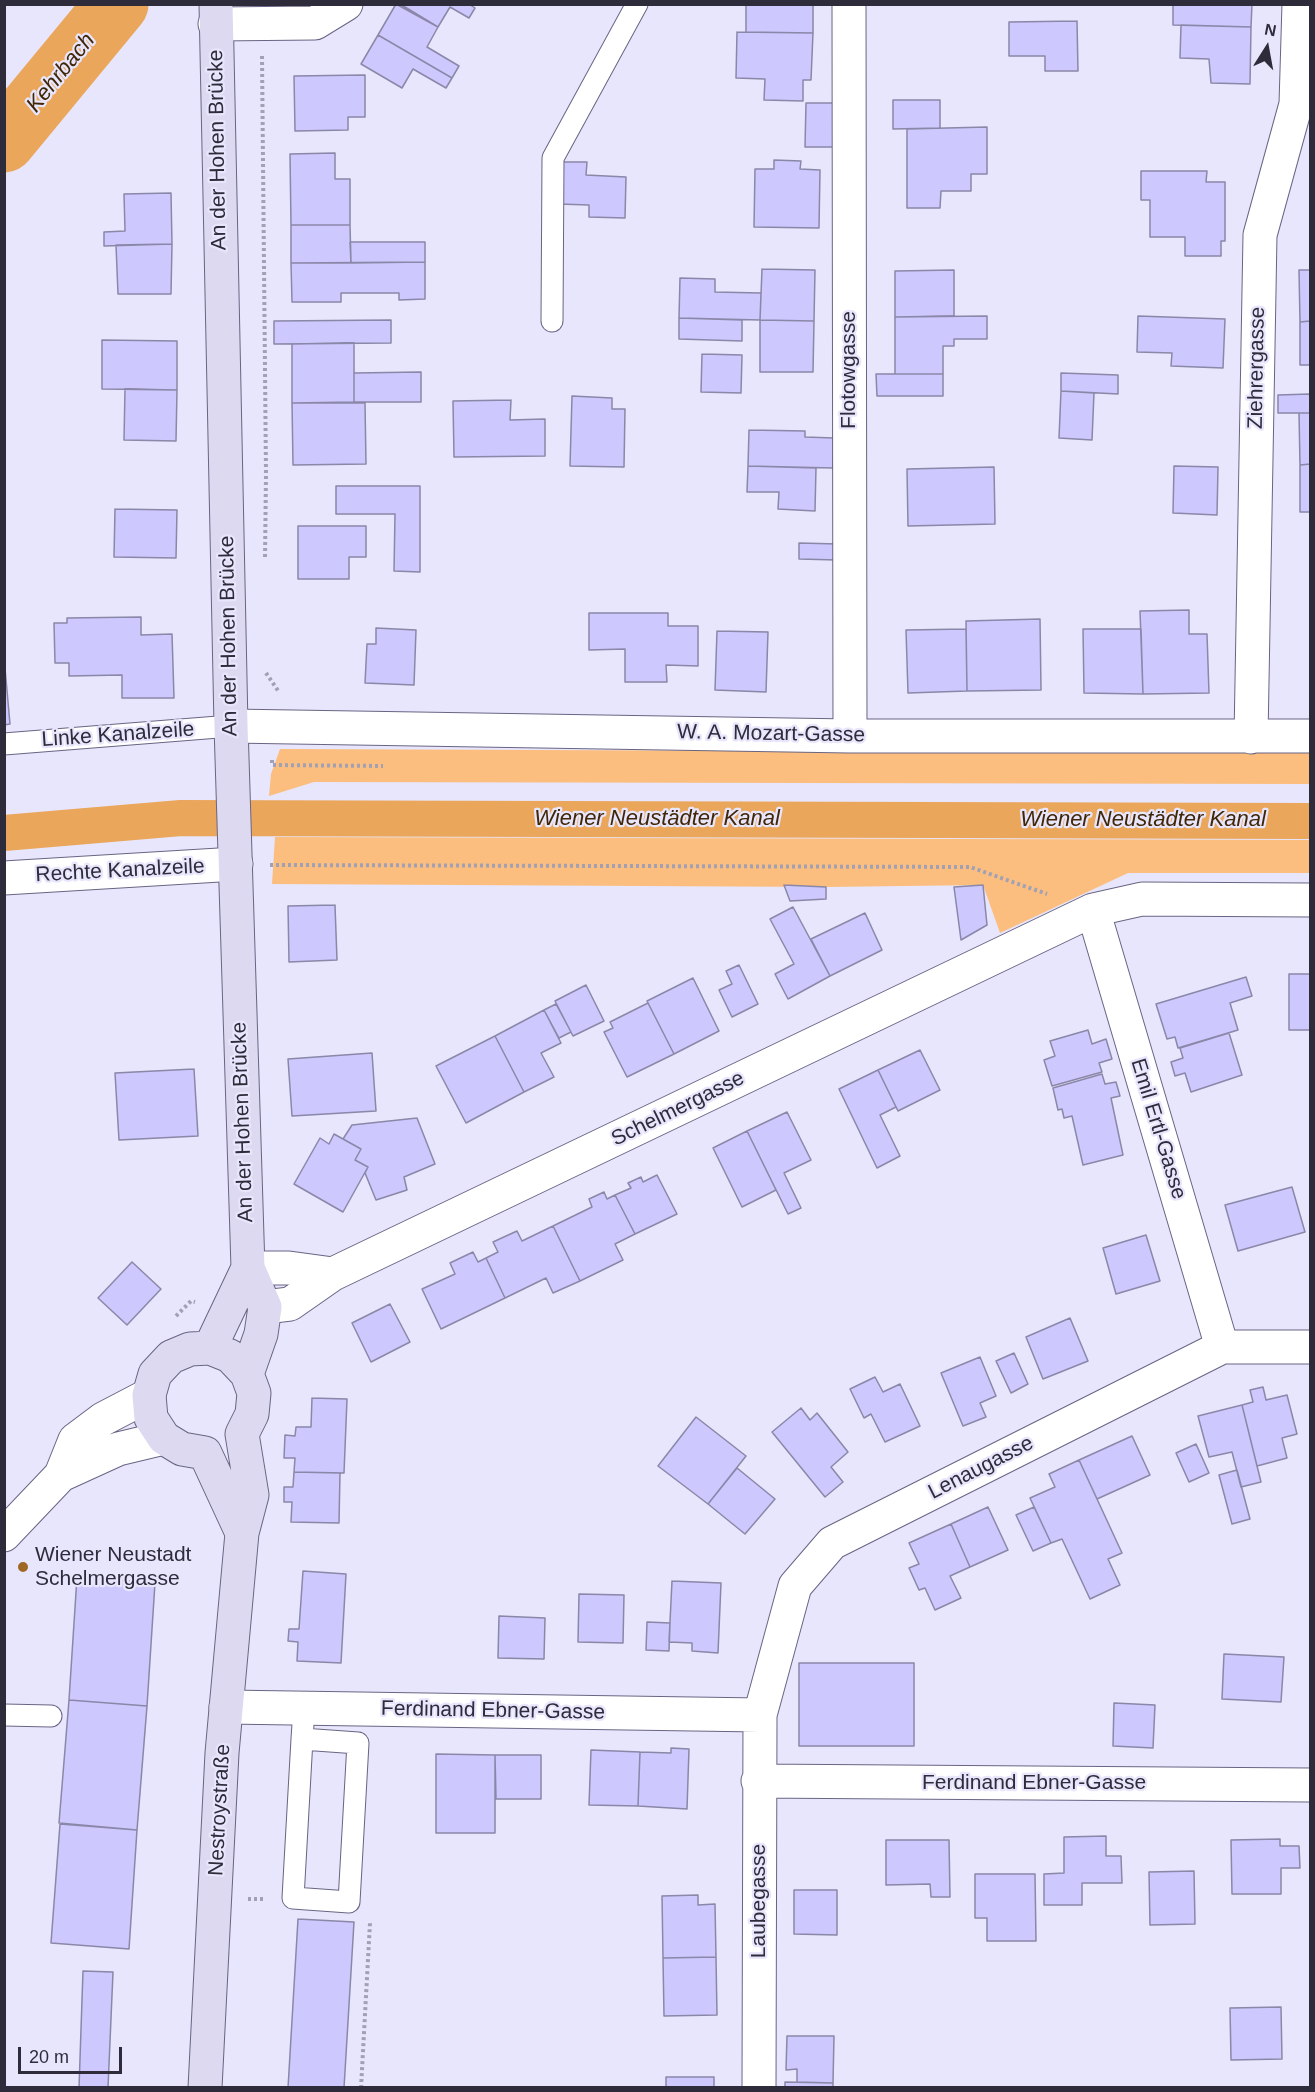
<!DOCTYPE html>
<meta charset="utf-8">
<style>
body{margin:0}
#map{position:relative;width:1315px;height:2092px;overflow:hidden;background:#e7e6fc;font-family:Arial,sans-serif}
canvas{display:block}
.frame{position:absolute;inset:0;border:6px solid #2e2c3a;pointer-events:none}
.north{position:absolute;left:1237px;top:18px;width:60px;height:60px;-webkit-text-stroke:4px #e7e6fc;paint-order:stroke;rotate:11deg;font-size:16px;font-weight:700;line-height:24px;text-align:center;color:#2e2c3a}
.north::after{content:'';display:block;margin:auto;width:21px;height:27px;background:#2e2c3a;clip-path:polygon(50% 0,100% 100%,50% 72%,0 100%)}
.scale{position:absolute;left:18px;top:2047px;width:104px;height:27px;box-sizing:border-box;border:3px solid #2e2c3a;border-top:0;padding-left:8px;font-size:18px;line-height:21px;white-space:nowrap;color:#2e2c3a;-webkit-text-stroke:4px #e7e6fc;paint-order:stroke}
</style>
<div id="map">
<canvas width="1315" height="2092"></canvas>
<div class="frame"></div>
<div class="north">N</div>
<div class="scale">20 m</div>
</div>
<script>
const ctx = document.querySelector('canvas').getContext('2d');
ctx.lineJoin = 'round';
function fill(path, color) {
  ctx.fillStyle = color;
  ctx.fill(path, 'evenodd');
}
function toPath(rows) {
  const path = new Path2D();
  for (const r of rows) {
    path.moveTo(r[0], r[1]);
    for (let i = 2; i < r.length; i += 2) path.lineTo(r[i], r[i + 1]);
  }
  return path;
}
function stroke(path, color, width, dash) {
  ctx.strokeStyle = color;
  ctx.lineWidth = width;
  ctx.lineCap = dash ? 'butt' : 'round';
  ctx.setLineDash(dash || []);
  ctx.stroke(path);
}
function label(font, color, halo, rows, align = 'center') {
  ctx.font = font + ' Arial,sans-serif';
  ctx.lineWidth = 4.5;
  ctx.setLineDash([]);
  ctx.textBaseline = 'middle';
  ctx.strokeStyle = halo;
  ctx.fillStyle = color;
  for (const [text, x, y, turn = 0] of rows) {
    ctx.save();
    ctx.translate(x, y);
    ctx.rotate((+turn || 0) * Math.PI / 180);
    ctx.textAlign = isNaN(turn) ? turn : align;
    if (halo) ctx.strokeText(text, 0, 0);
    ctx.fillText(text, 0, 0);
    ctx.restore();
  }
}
fill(toPath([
 [280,749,1310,753,1310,784,314,782,269,796,271,774],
 [275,837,1310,840,1310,873,1128,873,1000,933,983,885,826,887,272,884]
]), '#fbbe7e');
stroke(toPath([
 [4,833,181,818,1310,821]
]), '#eaa65b', 36);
stroke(toPath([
 [4,141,117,4]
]), '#eaa65b', 63);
const building = toPath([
 [396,4,438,27,427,47,459,66,452,78,378,35,396,4],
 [400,4,469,4,475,8,469,18,450,7,438,27,400,4],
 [746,4,813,4,813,33,746,32,746,4],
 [1173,4,1252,4,1251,27,1173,25,1173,4],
 [1077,21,1078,71,1045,71,1045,56,1009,56,1009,22,1077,21],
 [1181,25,1251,27,1250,84,1211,83,1209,59,1180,58,1181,25],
 [737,32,813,33,811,80,803,80,803,101,764,100,765,79,736,78,737,32],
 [378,35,452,78,446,88,413,69,402,88,361,64,378,35],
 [365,75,365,117,348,117,348,130,295,131,294,76,365,75],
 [893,100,940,100,940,128,893,129,893,100],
 [806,103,834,103,833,147,805,147,806,103],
 [987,127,987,174,971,174,971,191,941,191,940,208,907,208,907,129,987,127],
 [335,153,335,179,350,179,350,225,291,225,290,154,335,153],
 [774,160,801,161,800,169,820,170,819,228,754,227,755,169,774,169,774,160],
 [559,162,587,162,586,175,626,177,625,218,589,217,589,205,558,204,559,162],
 [1141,171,1207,171,1206,182,1225,182,1225,241,1221,241,1221,256,1185,256,1185,237,1150,237,1150,200,1141,200,1141,171],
 [171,193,172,244,104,246,104,232,125,231,124,194,171,193],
 [291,225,350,225,351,263,291,263,291,225],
 [350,242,425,242,425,262,351,263,350,242],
 [172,244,171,294,118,294,116,245,172,244],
 [425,262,425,299,399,300,399,293,341,293,341,302,292,302,291,263,425,262],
 [762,269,815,270,814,321,760,320,762,269],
 [954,270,954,316,895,317,895,271,954,270],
 [1299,270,1310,270,1310,321,1300,322,1299,270],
 [680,278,715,279,715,292,761,293,760,320,679,318,680,278],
 [987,316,987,339,954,339,954,346,943,346,943,374,895,374,895,317,987,316],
 [1138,316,1225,319,1223,368,1171,366,1172,353,1137,352,1138,316],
 [679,318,742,320,742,341,679,339,679,318],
 [391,320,391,343,274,344,274,321,391,320],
 [760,320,814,321,813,372,760,372,760,320],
 [1310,321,1310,365,1300,365,1300,322,1310,321],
 [102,340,177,341,177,390,102,389,102,340],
 [354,343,354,402,292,403,292,344,354,343],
 [702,354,742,355,741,393,701,392,702,354],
 [421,372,421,402,354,402,354,373,421,372],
 [1061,373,1118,375,1118,394,1061,391,1061,373],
 [876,374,943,374,943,396,877,396,876,374],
 [125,389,177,390,176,441,124,440,125,389],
 [1061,391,1094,393,1092,440,1059,438,1061,391],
 [1310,394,1310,413,1278,413,1278,395,1310,394],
 [572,396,612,398,612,409,625,409,624,467,570,466,572,396],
 [511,400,510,420,545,419,545,456,454,457,453,401,511,400],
 [292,403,365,403,366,464,293,465,292,403],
 [1299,413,1310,413,1310,464,1300,465,1299,413],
 [749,430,805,431,805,437,834,438,833,468,748,466,749,430],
 [1310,464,1310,512,1300,512,1300,465,1310,464],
 [748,466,816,468,815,511,778,509,779,492,747,492,748,466],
 [1174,466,1218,467,1217,515,1173,513,1174,466],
 [994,467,995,524,908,526,907,469,994,467],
 [336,486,420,486,420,572,394,571,395,514,336,514,336,486],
 [115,509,177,510,176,558,114,557,115,509],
 [298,526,366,526,366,557,349,557,349,579,298,579,298,526],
 [799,543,838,544,837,560,799,559,799,543],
 [1189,610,1189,634,1207,634,1209,693,1143,694,1140,611,1189,610],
 [589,613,668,613,668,626,698,626,698,666,666,665,667,682,625,682,625,649,589,650,589,613],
 [141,617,141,635,172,634,174,698,122,698,122,675,69,676,69,663,55,663,54,623,67,623,67,618,141,617],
 [1040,619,1041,690,967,691,966,621,1040,619],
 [376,628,416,630,414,685,365,683,367,644,376,644,376,628],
 [966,629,967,691,908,693,906,630,966,629],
 [1083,629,1141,629,1143,694,1084,693,1083,629],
 [717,631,768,632,766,692,715,690,717,631],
 [4,657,10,724,4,725,4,657],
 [784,885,826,887,826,899,790,901,784,885],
 [983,885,987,925,961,940,954,887,983,885],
 [335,905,337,960,289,962,288,906,335,905],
 [793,907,830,976,788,999,775,974,794,964,770,919,793,907],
 [865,913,882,950,830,976,811,939,865,913],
 [739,965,758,1004,732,1017,719,990,732,984,726,971,739,965],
 [1289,974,1310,974,1310,1030,1289,1030,1289,974],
 [1246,977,1252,996,1230,1003,1238,1030,1178,1048,1175,1037,1167,1039,1156,1004,1246,977],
 [693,978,719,1031,674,1054,647,1001,693,978],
 [586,985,604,1021,573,1036,555,1001,586,985],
 [648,1003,674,1054,627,1077,604,1032,613,1028,610,1022,648,1003],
 [556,1004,571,1032,559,1038,544,1010,556,1004],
 [544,1010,561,1043,541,1053,554,1077,524,1092,495,1036,544,1010],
 [1088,1030,1092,1044,1106,1039,1112,1059,1099,1063,1102,1072,1052,1086,1044,1060,1055,1056,1050,1041,1088,1030],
 [1229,1033,1242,1075,1191,1092,1185,1073,1175,1076,1171,1062,1183,1058,1180,1048,1229,1033],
 [495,1036,524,1092,466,1123,436,1066,495,1036],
 [920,1050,940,1090,898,1111,878,1070,920,1050],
 [372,1053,376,1111,292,1116,288,1059,372,1053],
 [194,1069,198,1136,119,1140,115,1073,194,1069],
 [878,1070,896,1107,880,1115,900,1156,877,1168,839,1089,878,1070],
 [1102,1074,1105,1084,1116,1082,1120,1096,1111,1098,1123,1155,1083,1165,1072,1116,1064,1118,1062,1109,1058,1110,1053,1088,1102,1074],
 [787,1112,811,1160,784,1173,801,1208,788,1214,747,1131,787,1112],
 [417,1118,435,1164,404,1177,407,1190,376,1200,365,1173,368,1167,355,1160,361,1149,343,1139,352,1125,417,1118],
 [747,1131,776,1190,742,1207,713,1148,747,1131],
 [334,1134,361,1149,355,1160,368,1167,343,1212,294,1184,320,1138,329,1144,334,1134],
 [657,1175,677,1214,635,1234,615,1195,631,1188,628,1183,641,1177,643,1182,657,1175],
 [1292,1187,1305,1232,1238,1251,1225,1205,1292,1187],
 [604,1192,607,1199,615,1195,635,1234,615,1244,623,1260,580,1281,553,1226,592,1207,589,1199,604,1192],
 [553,1226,580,1281,553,1293,546,1278,505,1298,486,1258,498,1252,493,1242,517,1231,522,1241,553,1226],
 [1146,1235,1160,1281,1116,1294,1103,1248,1146,1235],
 [473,1252,478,1262,486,1258,505,1298,441,1329,422,1289,455,1274,450,1263,473,1252],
 [132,1262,161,1289,127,1325,98,1298,132,1262],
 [390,1304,410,1342,371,1362,352,1323,390,1304],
 [1070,1318,1088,1361,1043,1379,1026,1337,1070,1318],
 [1014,1353,1028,1384,1011,1393,996,1361,1014,1353],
 [980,1357,996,1396,980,1403,986,1417,963,1426,941,1373,980,1357],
 [875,1377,883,1392,900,1384,920,1426,885,1442,871,1414,864,1418,850,1389,875,1377],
 [1263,1387,1266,1400,1287,1395,1297,1434,1282,1438,1287,1458,1257,1466,1242,1405,1253,1402,1250,1390,1263,1387],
 [312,1398,347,1399,344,1473,294,1472,295,1458,284,1458,285,1435,295,1436,296,1427,311,1427,312,1398],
 [1242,1405,1261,1482,1241,1487,1232,1452,1209,1457,1198,1416,1242,1405],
 [801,1408,810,1420,817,1413,848,1452,831,1467,843,1482,825,1497,772,1432,801,1408],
 [696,1417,746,1456,708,1504,658,1466,696,1417],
 [1132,1436,1150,1475,1097,1499,1079,1460,1132,1436],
 [1196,1444,1209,1473,1189,1482,1176,1453,1196,1444],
 [1079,1460,1122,1553,1108,1559,1120,1585,1090,1599,1062,1539,1051,1543,1030,1498,1055,1487,1049,1474,1079,1460],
 [737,1468,775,1499,745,1534,708,1504,737,1468],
 [1237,1470,1250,1519,1232,1524,1219,1475,1237,1470],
 [294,1472,340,1473,339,1523,291,1522,292,1502,284,1502,284,1487,293,1487,294,1472],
 [988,1507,1008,1550,970,1567,951,1524,988,1507],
 [1034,1507,1051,1543,1033,1551,1016,1515,1034,1507],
 [951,1524,970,1567,950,1576,961,1598,935,1610,925,1588,919,1590,909,1568,919,1564,909,1543,951,1524],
 [303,1571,346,1574,341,1663,297,1661,298,1642,288,1641,289,1629,299,1629,303,1571],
 [77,1577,155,1583,147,1706,69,1700,77,1577],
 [672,1581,721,1583,718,1653,692,1651,692,1643,669,1642,672,1581],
 [579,1594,624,1595,623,1643,578,1642,579,1594],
 [499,1616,545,1618,544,1659,498,1658,499,1616],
 [647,1622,670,1623,669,1651,646,1650,647,1622],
 [1224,1654,1284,1657,1281,1702,1222,1699,1224,1654],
 [799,1663,914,1663,914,1746,799,1746,799,1663],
 [69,1700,147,1706,137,1830,59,1823,69,1700],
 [1114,1703,1155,1705,1153,1748,1113,1746,1114,1703],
 [671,1748,689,1749,687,1809,638,1806,640,1752,671,1753,671,1748],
 [591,1750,640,1752,638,1806,589,1805,591,1750],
 [436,1754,495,1755,495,1833,436,1833,436,1754],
 [495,1755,541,1755,541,1799,496,1799,495,1755],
 [60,1824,137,1830,129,1949,51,1943,60,1824],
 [1106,1836,1106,1856,1121,1856,1122,1883,1082,1883,1082,1905,1044,1905,1044,1874,1064,1873,1064,1837,1106,1836],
 [1280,1839,1280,1846,1299,1846,1300,1868,1281,1868,1281,1894,1232,1894,1231,1840,1280,1839],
 [886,1840,949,1840,950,1897,931,1897,930,1884,886,1885,886,1840],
 [1194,1871,1195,1924,1150,1925,1149,1872,1194,1871],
 [975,1874,1035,1874,1036,1941,987,1941,987,1918,975,1918,975,1874],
 [794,1890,837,1890,837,1935,794,1934,794,1890],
 [698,1895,698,1905,715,1904,716,1957,663,1958,662,1896,698,1895],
 [298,1919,354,1922,344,2088,288,2088,298,1919],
 [716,1957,717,2015,664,2016,663,1958,716,1957],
 [83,1971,113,1972,108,2088,79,2088,83,1971],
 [1281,2007,1282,2059,1231,2060,1230,2008,1281,2007],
 [787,2036,834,2036,833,2083,797,2082,797,2069,786,2070,787,2036],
 [666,2077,714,2077,714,2088,666,2088,666,2077],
 [785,2082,833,2083,833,2088,785,2088,785,2082]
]);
fill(building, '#cdc8fd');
stroke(building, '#8a87a8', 1.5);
const lane = toPath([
 [552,321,553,158,637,4],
 [4,744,231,726],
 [4,1715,51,1716],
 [302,1739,358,1743,349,1902,293,1898,302,1739,304,1709]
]);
const street = toPath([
 [849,4,850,736],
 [215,24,315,23,346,4],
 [231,726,850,736,1310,736],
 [1251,737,1260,235,1296,104,1299,4],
 [4,878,236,864],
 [1093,910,1222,1347],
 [248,1268,289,1268,333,1274],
 [265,1307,290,1304,333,1274,1093,910,1142,899,1310,900],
 [61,1475,118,1449,164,1438],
 [4,1535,61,1475,75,1440,103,1419,149,1395],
 [226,1707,760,1715],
 [758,1781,1310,1785],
 [759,2088,760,1715,795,1586,832,1543,1222,1347,1310,1347]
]);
const secondary = toPath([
 [216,4,231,726,248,1268,265,1307,261,1334,247,1374],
 [210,1348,248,1268],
 [205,2088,222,1753,242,1533,252,1495,242,1434,252,1414,254,1393,247,1374,230,1356,210,1348,190,1349,171,1357,155,1374,149,1395,151,1418,164,1438,182,1449,205,1453,242,1533]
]);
stroke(lane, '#686584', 23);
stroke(street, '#686584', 35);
stroke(secondary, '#686584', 35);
stroke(toPath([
 [262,56,266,474,265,559],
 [266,673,279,692],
 [272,760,272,765,383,766],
 [270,865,970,867,1047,894],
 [176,1316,191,1301,195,1302],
 [248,1899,265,1899],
 [361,2088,370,1923]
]), '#a2a1b4', 4, [3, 3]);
stroke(lane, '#fff', 21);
stroke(street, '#fff', 33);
stroke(secondary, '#dcd9f1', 33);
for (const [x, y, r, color] of [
 [23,1567,6,"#9f6724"]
]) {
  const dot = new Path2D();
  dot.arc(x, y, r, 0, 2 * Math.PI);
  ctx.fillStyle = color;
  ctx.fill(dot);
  stroke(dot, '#e7e6fc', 2);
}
label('21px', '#2e2c3a', '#e7e6fc', [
 ["An der Hohen Brücke",218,150,-91],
 ["Ziehrergasse",1257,368,-89],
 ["Flotowgasse",849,370,-90],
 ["An der Hohen Brücke",229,636,-91],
 ["W. A. Mozart-Gasse",771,734,1],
 ["Linke Kanalzeile",118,735,-4],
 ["Rechte Kanalzeile",120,871,-3],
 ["Schelmergasse",678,1109,-26],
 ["An der Hohen Brücke",243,1122,-92],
 ["Emil Ertl-Gasse",1158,1129,73],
 ["Lenaugasse",981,1468,-27],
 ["Ferdinand Ebner-Gasse",493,1711,1],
 ["Ferdinand Ebner-Gasse",1034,1783],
 ["Nestroystraße",220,1810,-87],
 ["Laubegasse",759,1901,-90]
]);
label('21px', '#2e2c3a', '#e7e6fc', [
 ["Wiener Neustadt",35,1555],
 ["Schelmergasse",35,1579]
], 'left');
label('italic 22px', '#422706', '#e7e6fc', [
 ["Kehrbach",61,73,-51],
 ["Wiener Neustädter Kanal",657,819],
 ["Wiener Neustädter Kanal",1143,820]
]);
</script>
